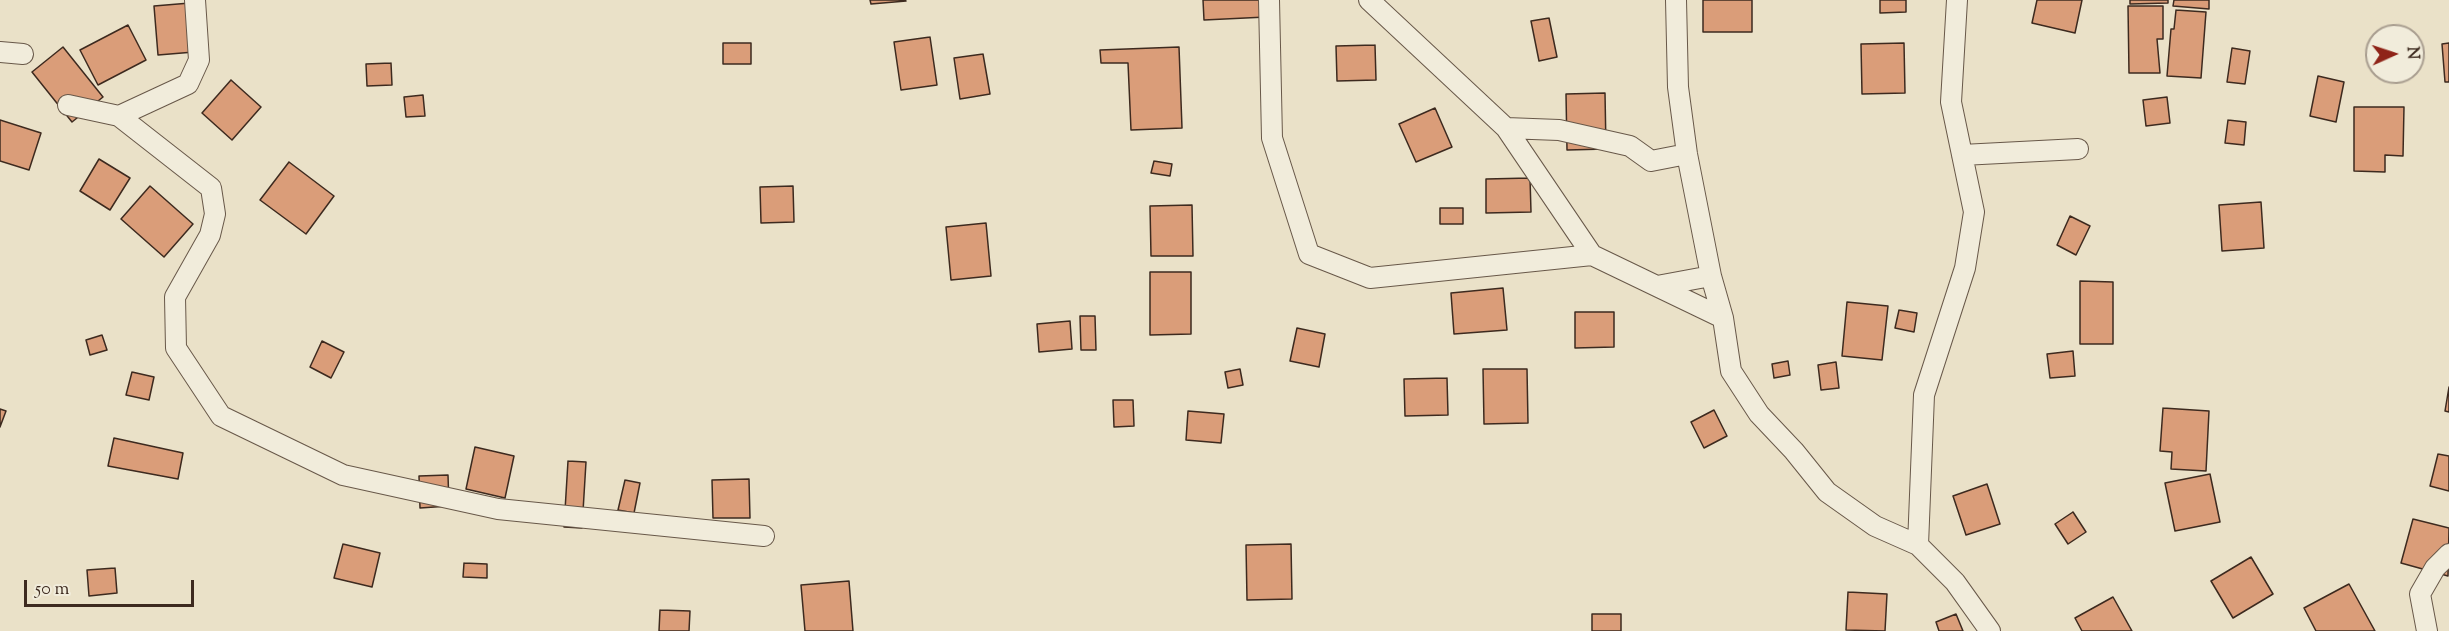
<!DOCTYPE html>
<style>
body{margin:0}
#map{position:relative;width:2449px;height:631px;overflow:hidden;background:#eae1c8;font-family:"Sorts Mill Goudy",serif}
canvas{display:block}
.north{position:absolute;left:2365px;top:24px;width:60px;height:60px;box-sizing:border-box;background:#f1ecdb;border:2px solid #a99e90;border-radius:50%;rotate:87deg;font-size:16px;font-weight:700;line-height:24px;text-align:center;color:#3d2a1f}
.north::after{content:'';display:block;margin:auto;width:21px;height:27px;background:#8f2418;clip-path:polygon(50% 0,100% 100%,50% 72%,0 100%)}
.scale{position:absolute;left:24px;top:580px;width:170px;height:27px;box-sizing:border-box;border:3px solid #3d2a1f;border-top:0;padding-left:8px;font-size:18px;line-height:21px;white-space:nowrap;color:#3d2a1f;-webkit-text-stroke:4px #f1ecdb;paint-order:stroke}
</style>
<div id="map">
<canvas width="2449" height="631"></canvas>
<div class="north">N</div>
<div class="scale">50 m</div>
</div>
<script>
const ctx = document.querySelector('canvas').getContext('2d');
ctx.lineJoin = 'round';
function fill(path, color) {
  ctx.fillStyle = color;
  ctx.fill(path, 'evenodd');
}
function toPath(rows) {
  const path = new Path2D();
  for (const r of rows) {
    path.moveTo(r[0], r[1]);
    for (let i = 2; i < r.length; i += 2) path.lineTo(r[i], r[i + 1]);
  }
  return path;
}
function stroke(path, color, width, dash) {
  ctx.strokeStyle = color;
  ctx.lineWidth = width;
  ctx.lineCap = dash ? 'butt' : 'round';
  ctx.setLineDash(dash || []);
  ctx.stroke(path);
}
const building = toPath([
 [870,0,905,0,906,1,871,4,870,0],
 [1203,0,1265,0,1266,17,1204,20,1203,0],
 [1703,0,1752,0,1752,32,1703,32,1703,0],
 [1880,0,1906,0,1906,12,1880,13,1880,0],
 [2037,0,2082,0,2075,33,2032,23,2037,0],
 [2130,0,2168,0,2168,3,2130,4,2130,0],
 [2174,0,2209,0,2209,9,2173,6,2174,0],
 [190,3,194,52,158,55,154,6,190,3],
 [2128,6,2163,6,2163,39,2157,39,2160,73,2129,73,2128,6],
 [2176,10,2206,12,2201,78,2167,76,2171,29,2174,29,2176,10],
 [1549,18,1557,57,1539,61,1531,21,1549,18],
 [128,25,146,60,98,85,80,50,128,25],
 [930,37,937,85,901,90,894,42,930,37],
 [723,43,751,43,751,64,723,64,723,43],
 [1904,43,1905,93,1862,94,1861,44,1904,43],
 [2449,43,2449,82,2445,82,2442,44,2449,43],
 [1375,45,1376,80,1337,81,1336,46,1375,45],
 [63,47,103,97,72,122,32,72,63,47],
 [1179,47,1182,128,1131,130,1128,63,1101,63,1100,50,1179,47],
 [2232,48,2250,51,2245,84,2227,82,2232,48],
 [983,54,990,94,960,99,954,58,983,54],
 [391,63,392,85,367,86,366,64,391,63],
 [2318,76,2344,82,2336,122,2310,116,2318,76],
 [231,80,261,107,232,140,202,113,231,80],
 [1605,93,1606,149,1567,150,1566,94,1605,93],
 [423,95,425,116,406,117,404,97,423,95],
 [2167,97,2170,123,2146,126,2143,100,2167,97],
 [2354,107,2404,107,2403,156,2385,155,2385,172,2354,171,2354,107],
 [1435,108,1452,147,1416,162,1399,124,1435,108],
 [0,120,41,133,29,170,0,161,0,120],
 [2228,120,2246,122,2244,145,2225,143,2228,120],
 [99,159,130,178,110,210,80,191,99,159],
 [1154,161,1172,164,1170,176,1151,173,1154,161],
 [289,162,334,196,306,234,260,200,289,162],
 [1530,178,1531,212,1486,213,1486,179,1530,178],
 [150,186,193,224,164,257,121,219,150,186],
 [793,186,794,222,761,223,760,187,793,186],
 [2261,202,2264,248,2222,251,2219,205,2261,202],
 [1192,205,1193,256,1151,256,1150,206,1192,205],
 [1440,208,1463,208,1463,224,1440,224,1440,208],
 [2070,216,2090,226,2076,255,2057,245,2070,216],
 [986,223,991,276,951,280,946,227,986,223],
 [1150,272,1191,272,1191,334,1150,335,1150,272],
 [2080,281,2113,282,2113,344,2080,344,2080,281],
 [1503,288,1507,330,1454,334,1451,293,1503,288],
 [1847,302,1888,306,1882,360,1842,356,1847,302],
 [1899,310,1917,313,1914,332,1895,328,1899,310],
 [1575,312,1614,312,1614,347,1575,348,1575,312],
 [1080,316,1095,316,1096,350,1081,350,1080,316],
 [1070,321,1072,349,1039,352,1037,324,1070,321],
 [1297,328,1325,334,1319,367,1290,361,1297,328],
 [102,335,107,350,90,355,86,340,102,335],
 [322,341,344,352,331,378,310,367,322,341],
 [2073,351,2075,376,2050,378,2047,354,2073,351],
 [1788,361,1790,375,1774,378,1772,364,1788,361],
 [1836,362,1839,388,1821,390,1818,365,1836,362],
 [1240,369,1243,385,1228,388,1225,372,1240,369],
 [1483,369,1527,369,1528,423,1484,424,1483,369],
 [132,372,154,377,149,400,126,395,132,372],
 [1447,378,1448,415,1405,416,1404,379,1447,378],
 [2449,387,2449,412,2445,411,2449,387],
 [1113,400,1133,400,1134,426,1114,427,1113,400],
 [2163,408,2209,411,2206,471,2171,469,2172,452,2160,451,2163,408],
 [0,409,6,411,0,427,0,409],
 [1714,410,1727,436,1704,448,1691,422,1714,410],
 [1188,411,1224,414,1221,443,1186,440,1188,411],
 [114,438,183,453,178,479,108,466,114,438],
 [475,447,514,456,505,498,466,489,475,447],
 [2438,454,2449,456,2449,491,2430,486,2438,454],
 [568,461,586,462,582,528,564,527,568,461],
 [2210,474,2220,522,2175,531,2165,483,2210,474],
 [448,475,449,506,420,508,419,476,448,475],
 [749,479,750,518,713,518,712,480,749,479],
 [625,480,640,483,634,513,618,510,625,480],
 [1987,484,2000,524,1966,535,1953,496,1987,484],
 [2073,512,2086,532,2068,544,2055,524,2073,512],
 [2413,519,2449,528,2448,576,2401,563,2413,519],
 [343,544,380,553,372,587,334,578,343,544],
 [1291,544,1292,599,1247,600,1246,545,1291,544],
 [2251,557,2273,594,2233,618,2211,581,2251,557],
 [464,563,487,564,487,578,463,577,464,563],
 [115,568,117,593,89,596,87,570,115,568],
 [849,581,853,631,805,631,801,585,849,581],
 [2349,584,2375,631,2316,631,2304,608,2349,584],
 [1848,592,1887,594,1885,631,1846,630,1848,592],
 [2113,597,2132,631,2082,631,2075,618,2113,597],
 [660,610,690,611,689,631,659,631,660,610],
 [1592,614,1621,614,1621,631,1592,631,1592,614],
 [1956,614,1963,631,1939,631,1936,622,1956,614]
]);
fill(building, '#da9d79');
stroke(building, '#3d2a1f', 1.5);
const minor = toPath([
 [1269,0,1272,138,1309,254,1370,278,1592,255,1723,318],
 [1369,0,1506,128,1592,255],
 [1676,0,1678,87,1687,154,1711,276,1723,318,1731,371,1759,414,1794,451,1827,492,1875,526,1918,545,1955,582,1990,631],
 [0,52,23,54],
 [68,105,119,116,211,188,215,214,210,235,175,297,176,348,221,416,343,475,498,509,764,536],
 [119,116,188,84,199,60,195,0],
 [1506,128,1559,130,1630,146,1651,161,1687,154],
 [1962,155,2078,149],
 [1657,286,1711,276],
 [1918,545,1924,395,1965,268,1974,212,1951,102,1957,0],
 [2427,631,2420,594,2435,568,2449,554]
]);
stroke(minor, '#685849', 22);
stroke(minor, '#f1ecdb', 20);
</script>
